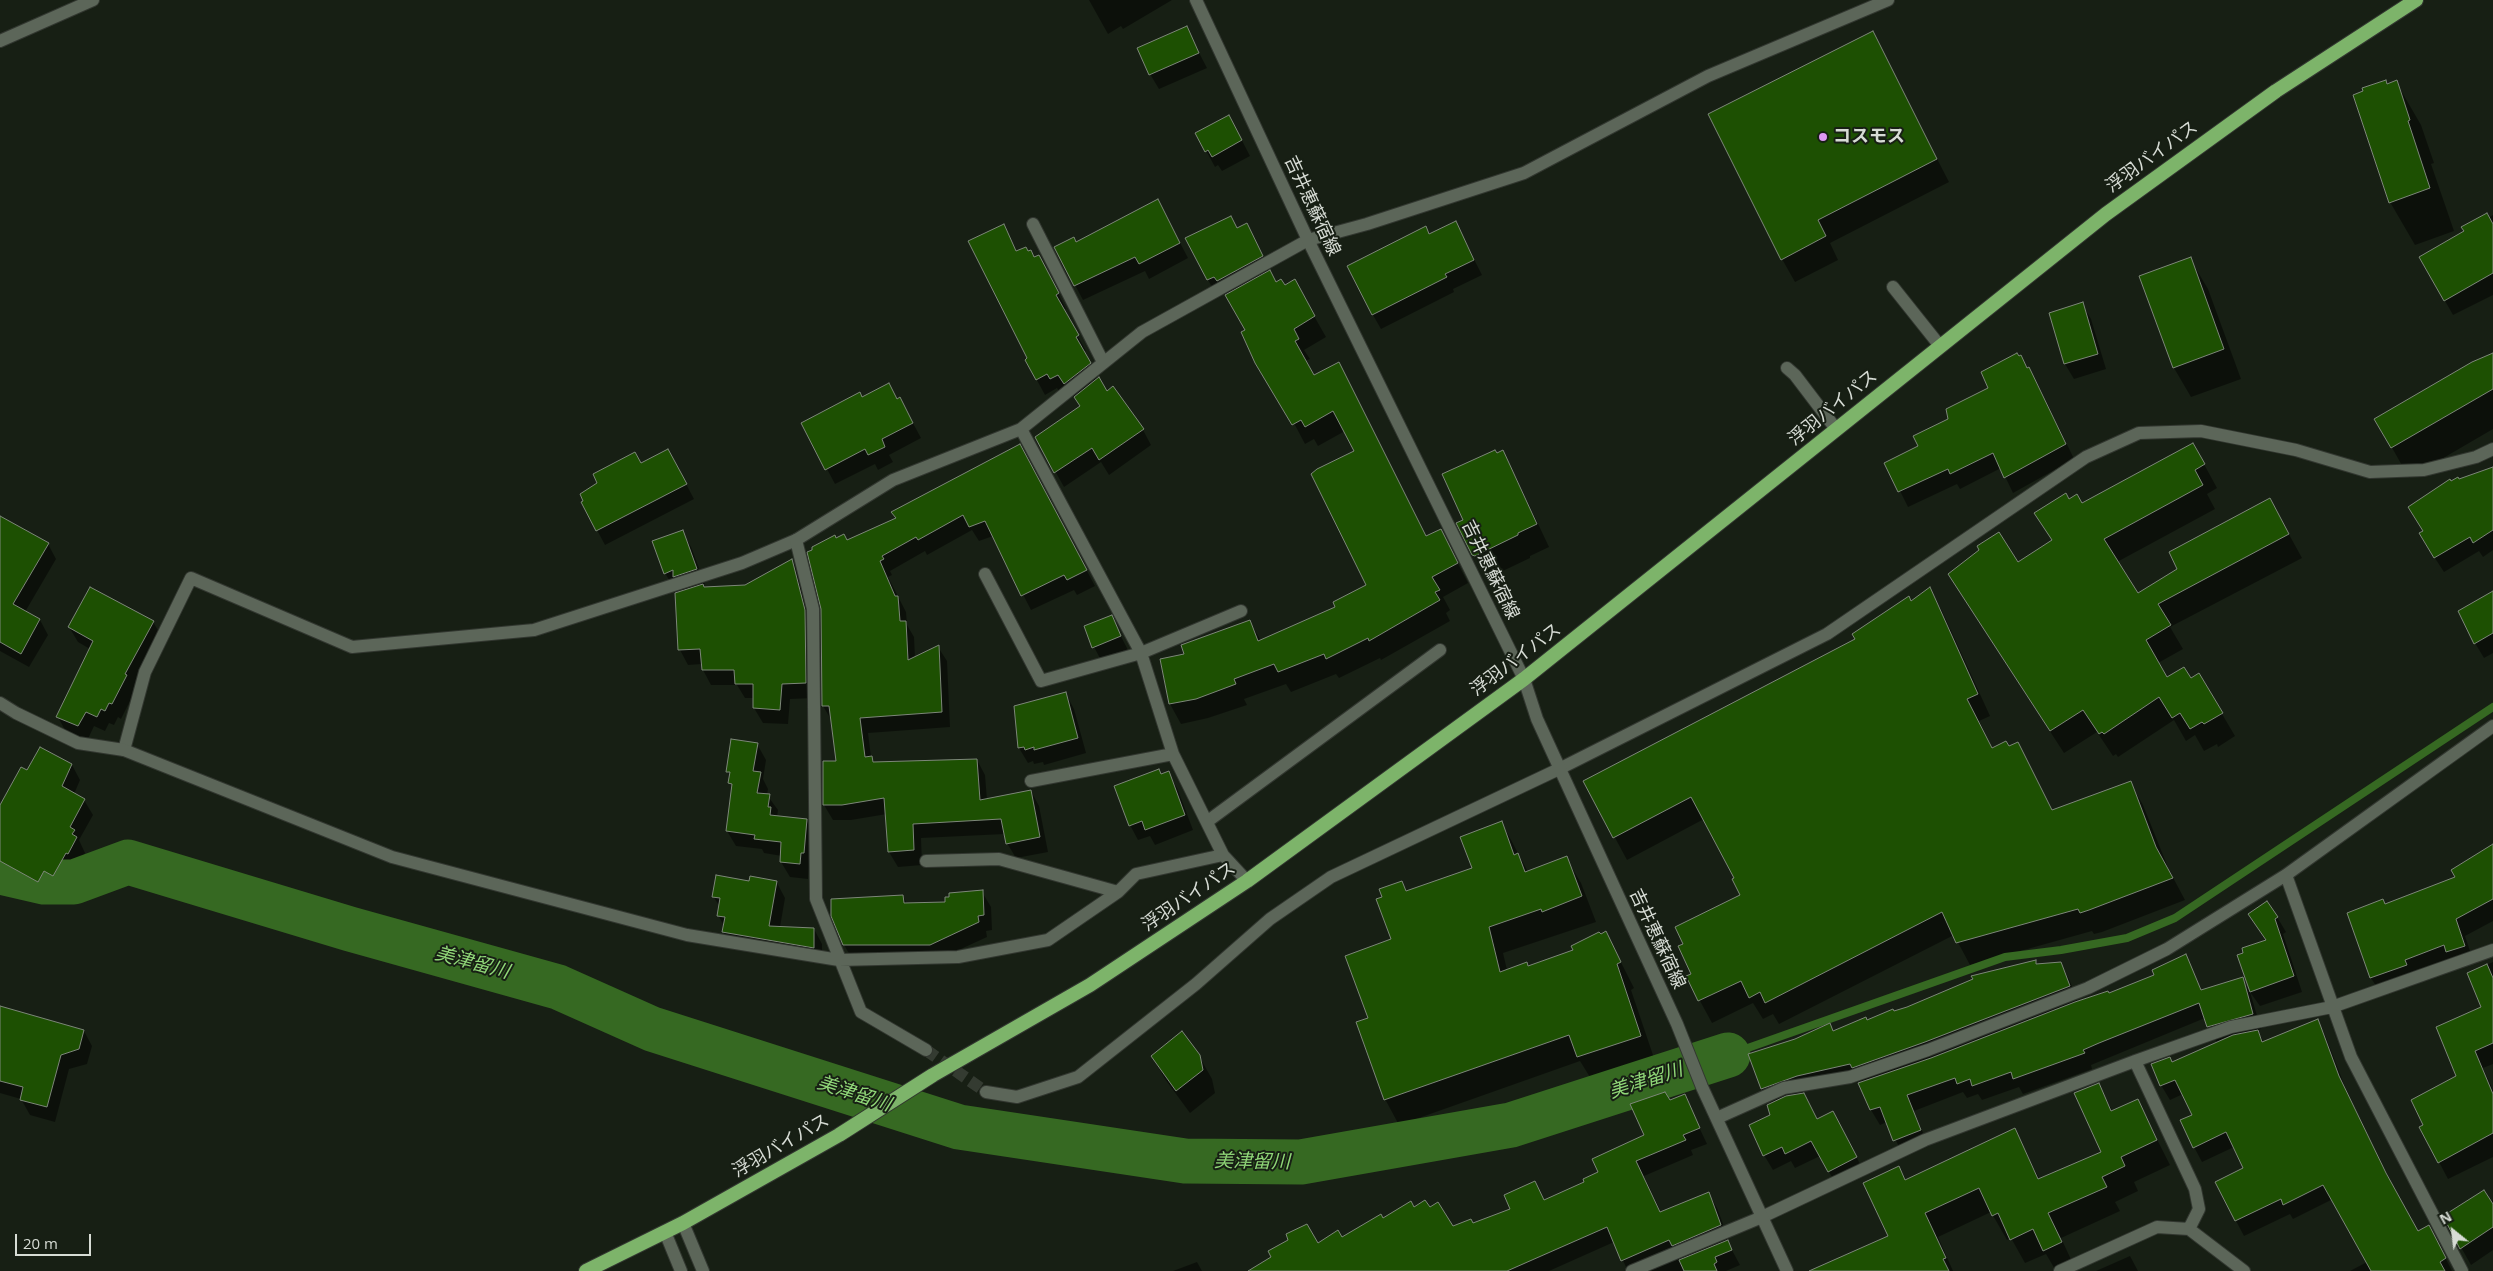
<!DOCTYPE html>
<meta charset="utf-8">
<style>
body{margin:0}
#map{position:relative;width:2493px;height:1271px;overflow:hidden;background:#171f14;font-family:"Open Sans",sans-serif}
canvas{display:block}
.north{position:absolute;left:2428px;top:1206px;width:50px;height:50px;-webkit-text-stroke:4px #171f14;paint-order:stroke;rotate:331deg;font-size:14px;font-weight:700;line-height:20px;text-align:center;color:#d7dcd5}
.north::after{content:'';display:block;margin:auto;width:18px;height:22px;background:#d7dcd5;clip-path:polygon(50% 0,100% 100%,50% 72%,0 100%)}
.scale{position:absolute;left:15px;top:1234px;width:76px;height:22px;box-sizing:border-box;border:2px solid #d7dcd5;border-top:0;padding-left:6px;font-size:15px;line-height:18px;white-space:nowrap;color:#d7dcd5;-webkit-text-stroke:4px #171f14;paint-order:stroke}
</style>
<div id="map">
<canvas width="2493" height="1271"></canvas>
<div class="north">N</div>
<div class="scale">20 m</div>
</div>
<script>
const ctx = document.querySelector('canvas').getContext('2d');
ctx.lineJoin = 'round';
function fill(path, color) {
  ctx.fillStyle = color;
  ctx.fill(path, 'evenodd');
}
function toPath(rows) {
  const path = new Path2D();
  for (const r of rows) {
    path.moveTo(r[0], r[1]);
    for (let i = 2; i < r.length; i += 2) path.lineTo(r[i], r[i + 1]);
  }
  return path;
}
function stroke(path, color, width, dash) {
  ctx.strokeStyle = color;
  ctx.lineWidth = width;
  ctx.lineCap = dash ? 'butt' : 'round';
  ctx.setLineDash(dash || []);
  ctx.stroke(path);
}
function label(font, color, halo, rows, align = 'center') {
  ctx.font = font + ' "Open Sans","Noto Sans JP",sans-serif';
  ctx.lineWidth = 4;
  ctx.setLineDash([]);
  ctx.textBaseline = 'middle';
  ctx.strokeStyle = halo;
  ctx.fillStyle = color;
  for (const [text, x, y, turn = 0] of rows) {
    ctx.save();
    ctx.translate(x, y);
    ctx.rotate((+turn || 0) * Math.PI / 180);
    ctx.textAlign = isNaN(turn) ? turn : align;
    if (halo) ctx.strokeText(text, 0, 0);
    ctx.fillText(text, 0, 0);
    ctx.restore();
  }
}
fill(toPath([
 [1089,0,1172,0,1123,29,1121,26,1108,34],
 [1186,28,1207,68,1159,89,1150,74],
 [1872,33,1949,182,1830,243,1838,260,1795,282,1782,259],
 [2396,82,2421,125,2434,163,2431,164,2454,231,2415,245,2390,202,2387,85],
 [1237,131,1250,156,1222,171,1218,165,1215,167,1197,134],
 [2493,215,2493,295,2453,315,2421,258],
 [1166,216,1188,258,1149,279,1145,271,1083,300,1075,285,1076,244],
 [1455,222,1482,275,1453,289,1454,292,1381,329,1373,315,1429,235],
 [1246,224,1276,283,1284,287,1294,281,1326,337,1304,350,1310,359,1305,361,1314,376,1339,364,1427,537,1441,531,1468,583,1443,597,1450,610,1446,613,1450,621,1381,660,1380,658,1339,678,1336,674,1291,692,1286,684,1244,699,1247,705,1208,718,1181,724,1170,704,1186,655,1250,622,1261,641,1337,608,1368,585,1356,452,1345,431,1318,446,1314,439,1305,444,1227,296,1224,291,1216,295,1187,239,1237,229],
 [1003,226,1017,252,1034,259,1039,256,1066,309,1063,310,1086,351,1084,352,1106,393,1143,430,1151,445,1109,475,1101,462,1064,487,1036,437,1081,407,1068,389,1060,393,1057,388,1045,395,1026,360,1029,359],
 [2190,259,2208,289,2241,379,2191,397,2174,368],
 [2082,304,2091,319,2106,369,2074,379,2065,364,2050,314],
 [2019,357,2021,357,2038,384,2074,459,2013,493,2001,468,1960,489,1957,484,1908,507,1886,463,1919,447,1990,388],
 [2493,358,2493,429,2409,478,2376,419],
 [898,400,908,414,921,438,889,455,893,462,878,470,875,464,835,484,803,424],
 [2193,444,2217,488,2207,494,2215,509,2117,562,2137,594,2179,569,2270,500,2302,558,2170,627,2183,649,2158,663,2167,679,2191,680,2199,675,2235,736,2218,747,2217,744,2204,751,2195,735,2186,741,2174,720,2118,757,2116,754,2113,756,2097,732,2064,753,1963,597,2053,541,2036,513,2069,500,2082,504],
 [1502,452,1515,475,1549,547,1530,556,1530,558,1488,578,1473,554,1465,520,1496,454],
 [1028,461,1095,586,1077,595,1074,590,1031,610,993,536,979,541,972,530,927,555,925,551,890,571,892,575,888,577,906,612,907,625,914,637,915,658,938,647,947,661,950,727,868,733,871,757,875,763,977,760,985,775,987,800,1031,791,1039,806,1048,852,1016,858,1007,843,1005,834,921,838,922,865,898,867,889,852,887,814,851,820,833,820,824,805,837,763,832,721,823,706,836,539,847,541],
 [640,464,676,465,694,499,605,545,597,530],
 [2493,469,2493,550,2483,557,2479,551,2444,572,2429,549,2424,531,2459,481],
 [0,516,48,544,56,559,25,612,40,620,48,635,29,667,0,651],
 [682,532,691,547,705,584,702,585,703,588,745,586,792,560,800,575,813,626,814,698,790,699,788,724,763,723,754,708,754,698,745,698,737,685,711,685,703,670,702,664,688,665,680,650,676,594,684,592,680,586,674,588,665,573],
 [1930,589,1942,611,1990,716,1979,721,1993,749,2009,748,2030,766,2053,811,2130,783,2143,805,2169,870,2185,900,2102,932,2094,934,2092,931,1970,965,1954,935,1779,1024,1773,1014,1763,1019,1753,1003,1712,1023,1687,977,1693,974,1742,896,1736,879,1704,819,1627,860,1585,782,1857,640],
 [2493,592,2493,653,2484,658,2475,643],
 [1111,617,1129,652,1102,662,1094,647],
 [153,622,162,637,133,689,135,691,121,719,118,717,114,725,109,723,105,731,94,726,87,741,66,732,58,717,90,649,78,642,69,627],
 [1066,694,1074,709,1086,753,1044,765,1043,762,1034,764,1033,761,1028,763,1019,748],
 [757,744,766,760,763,779,768,789,767,795,778,810,777,817,806,820,815,835,812,868,809,867,808,879,790,877,781,862,782,856,764,853,762,849,736,846,727,831,733,789,728,771],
 [40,749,72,765,80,780,74,794,84,800,93,815,79,840,85,853,76,868,75,867,61,891,52,885,46,896,23,883,18,881,16,884,0,869,0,808,27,772],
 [1168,773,1177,788,1193,830,1155,845,1150,836,1138,840,1130,825,1161,775],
 [1502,823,1528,872,1566,858,1581,883,1596,922,1503,953,1507,970,1528,967,1574,950,1606,933,1634,988,1631,990,1655,1061,1593,1082,1580,1061,1399,1125,1385,1099,1370,1019,1392,940,1383,898,1402,882,1407,891,1474,869],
 [2493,847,2493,921,2465,936,2474,963,2381,994,2371,978,2348,914,2385,905,2457,877],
 [750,882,777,883,785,898,780,927,814,929,822,944,822,962,732,946,723,931,724,926,718,915,720,907,713,896],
 [982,892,991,907,992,930,986,931,987,937,939,959,853,960,844,945,903,896,907,904,946,903],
 [2250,915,2277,917,2286,932,2283,934,2302,992,2260,1006,2250,992,2261,1029,2257,1030,2264,1042,2317,1021,2325,1035,2347,1092,2394,1189,2418,1232,2437,1241,2452,1271,2350,1271,2367,1262,2333,1199,2293,1219,2290,1214,2244,1236,2216,1183,2244,1168,2234,1147,2202,1162,2194,1147,2193,1116,2183,1094,2170,1100,2161,1085,2172,1063,2217,1043,2205,1018,2108,1058,2091,1065,2092,1069,2023,1094,2019,1087,1982,1100,1978,1094,1967,1098,1963,1092,1914,1111,1928,1145,1903,1155,1887,1122,1880,1125,1871,1110,1859,1078,1803,1092,1818,1120,1842,1128,1864,1172,1837,1186,1820,1156,1795,1168,1791,1161,1773,1170,1764,1155,1772,1116,1771,1104,1762,1089,1750,1055,1795,1040,1830,1025,1834,1032,2036,962,2037,965,2060,963,2069,979,2078,1002,2109,994,2156,975,2186,956,2202,991,2242,979,2250,992,2266,942],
 [1780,1074,1793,1096,1790,1096,1778,1075],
 [2493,962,2493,1064,2483,1068,2493,1090,2493,1157,2448,1179,2439,1162,2425,1125,2458,1077,2483,1008,2468,973],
 [0,1008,84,1031,92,1046,87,1064,69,1069,55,1122,30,1115,21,1099,0,1093],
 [1152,1056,1199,1056,1212,1079,1215,1093,1190,1113,1165,1079],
 [2098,1085,2113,1112,2137,1100,2170,1165,2134,1182,2138,1191,2115,1202,2120,1211,2061,1238,2074,1266,2056,1271,2046,1254,2025,1263,2011,1238,2007,1240,1991,1212,1938,1237,1953,1271,1831,1271,1889,1236,1905,1181,2014,1130,2040,1180,2102,1153],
 [1684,1095,1707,1144,1691,1150,1693,1155,1644,1176,1661,1212,1708,1193,1717,1208,1729,1240,1727,1241,1740,1265,1726,1271,1628,1271,1614,1242,1549,1271,1262,1271,1318,1244,1342,1238,1414,1208,1430,1209,1453,1228,1473,1225,1512,1210,1535,1183,1545,1201,1586,1183,1600,1173,1646,1136,1670,1102],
 [2493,1200,2493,1250,2471,1265,2444,1217],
 [2130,1256,2138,1271,2096,1271],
 [1197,1262,1202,1271,1173,1271]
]), '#0007');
stroke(toPath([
 [1728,1055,2005,957,2061,950,2127,938,2175,918,2493,707]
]), '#366922', 8);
stroke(toPath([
 [0,872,44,882,74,882,128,862,350,929,558,987,652,1029,959,1127,1185,1161,1301,1162,1511,1125,1728,1055]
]), '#366922', 45);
const building = toPath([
 [1187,26,1199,53,1149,75,1137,48,1187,26],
 [1873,31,1937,159,1818,220,1826,236,1781,260,1708,114,1873,31],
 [2386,80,2387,84,2397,80,2410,120,2408,121,2430,188,2389,203,2353,95,2363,91,2362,88,2386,80],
 [1229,115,1242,140,1212,157,1208,150,1205,152,1195,133,1229,115],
 [1158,199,1180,243,1139,264,1135,257,1074,286,1054,247,1074,237,1076,242,1158,199],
 [2487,213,2493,224,2493,273,2444,301,2419,257,2464,231,2461,227,2487,213],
 [1231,216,1237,228,1247,223,1263,256,1217,281,1214,277,1207,280,1185,238,1231,216],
 [1456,221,1474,260,1445,274,1447,277,1372,315,1347,266,1426,226,1429,234,1456,221],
 [1004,224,1016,251,1026,247,1028,251,1031,250,1034,257,1039,255,1059,293,1056,295,1079,335,1076,337,1091,363,1064,384,1058,375,1050,379,1047,374,1036,380,1025,360,1027,358,968,241,1004,224],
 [2191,257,2224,349,2173,368,2139,276,2191,257],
 [1270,270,1276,282,1281,279,1285,285,1295,279,1315,316,1294,329,1299,339,1295,341,1314,375,1339,362,1426,536,1441,529,1458,563,1432,577,1440,590,1435,592,1440,600,1369,641,1368,638,1326,659,1324,654,1278,672,1274,664,1234,679,1236,684,1196,699,1169,704,1160,659,1184,654,1181,645,1250,620,1258,641,1335,607,1333,602,1366,585,1311,474,1317,469,1354,451,1333,411,1305,427,1301,420,1292,425,1255,363,1241,332,1245,330,1225,295,1270,270],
 [2083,302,2098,354,2064,364,2049,313,2083,302],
 [2017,353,2019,356,2021,355,2027,368,2029,367,2066,444,2004,478,1993,453,1950,474,1948,469,1898,492,1884,463,1918,446,1913,436,1948,419,1946,409,1988,388,1981,372,2017,353],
 [2493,353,2493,389,2391,448,2374,419,2472,362,2493,353],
 [1099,377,1107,391,1113,386,1144,429,1099,460,1092,448,1054,473,1035,437,1080,406,1074,397,1099,377],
 [889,383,897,399,900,397,913,423,882,439,885,447,868,455,865,449,825,470,801,423,860,392,862,397,889,383],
 [2193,443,2205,464,2195,470,2203,485,2104,539,2138,593,2177,569,2169,552,2270,498,2289,534,2158,604,2171,625,2146,640,2167,677,2184,667,2191,678,2199,673,2223,713,2204,724,2202,722,2190,729,2180,713,2172,718,2159,697,2104,734,2102,732,2099,734,2083,710,2050,731,1948,574,1979,550,1977,546,1999,532,2018,562,2052,540,2034,513,2066,493,2069,499,2077,494,2082,503,2193,443],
 [1020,444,1087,570,1067,580,1064,575,1021,596,985,521,969,527,963,515,918,540,916,537,882,556,884,559,880,561,895,596,898,596,900,621,906,621,908,660,939,645,942,712,860,718,865,757,872,756,873,762,977,759,980,800,1031,790,1040,837,1006,844,1001,819,913,824,914,850,888,852,884,798,842,805,823,805,823,761,836,761,829,706,822,706,821,609,807,552,812,550,812,547,835,535,836,538,844,534,847,540,896,518,891,512,1020,444],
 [668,449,687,484,596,531,581,502,583,501,580,494,597,483,593,474,635,452,641,463,668,449],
 [1495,450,1497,453,1503,450,1537,524,1518,533,1518,535,1475,556,1472,555,1456,523,1463,520,1442,474,1495,450],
 [2493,467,2493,530,2473,543,2470,537,2434,558,2419,533,2423,531,2408,507,2450,479,2451,481,2458,477,2459,479,2493,467],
 [0,516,49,543,13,604,40,619,21,654,0,642,0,516],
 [683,530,697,569,673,577,673,570,664,574,652,541,683,530],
 [792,559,805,610,806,683,782,684,780,710,753,708,753,684,735,684,734,670,702,670,700,649,678,650,675,593,703,584,704,587,745,585,792,559],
 [90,587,154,621,125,674,127,675,112,704,109,703,105,711,101,709,97,717,86,712,78,726,56,717,93,641,68,627,90,587],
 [1930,587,1978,694,1967,699,1992,748,2006,741,2009,746,2018,742,2052,810,2131,781,2156,847,2173,878,2089,910,2080,913,2078,909,1956,943,1942,912,1765,1003,1760,992,1749,998,1741,981,1698,1001,1686,976,1691,974,1678,946,1683,944,1675,927,1740,895,1732,879,1734,878,1691,797,1613,838,1583,781,1855,639,1852,634,1909,596,1911,601,1930,587],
 [2493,591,2493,633,2474,644,2458,611,2493,591],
 [1112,615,1121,636,1092,648,1084,626,1112,615],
 [1066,692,1078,738,1034,750,1034,747,1025,750,1024,747,1018,748,1014,706,1066,692],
 [731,739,758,743,753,771,761,772,757,793,770,794,768,807,771,807,770,815,807,819,804,853,801,853,800,864,780,862,781,842,754,839,755,835,726,831,732,784,728,783,730,772,726,772,731,739],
 [40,747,72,764,62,786,85,799,70,827,75,830,72,834,77,837,68,854,66,853,53,876,44,871,38,882,0,861,0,805,21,767,27,770,40,747],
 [1159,769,1161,774,1169,771,1185,815,1145,830,1142,821,1129,826,1114,786,1159,769],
 [1502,821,1514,855,1518,853,1525,872,1567,856,1582,896,1542,912,1541,909,1489,927,1500,972,1527,962,1528,966,1573,950,1571,946,1599,932,1601,934,1606,931,1621,962,1617,964,1641,1036,1577,1057,1569,1035,1384,1100,1356,1022,1368,1018,1345,956,1391,939,1376,899,1382,897,1379,889,1402,881,1406,891,1472,868,1460,837,1502,821],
 [2493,844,2493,899,2456,919,2465,946,2446,952,2444,945,2405,960,2407,965,2370,978,2347,913,2383,899,2385,904,2455,877,2451,870,2493,844],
 [716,875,749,881,750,876,777,881,769,926,814,928,814,948,722,932,725,917,717,916,720,898,712,897,716,875],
 [983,890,984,915,978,916,979,922,930,945,843,945,831,916,831,899,903,895,904,903,945,902,945,897,949,897,949,893,983,890],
 [2267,901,2278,917,2275,919,2294,976,2250,992,2237,955,2243,953,2242,948,2266,940,2248,914,2267,901],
 [2186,954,2201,990,2243,977,2253,1014,2207,1027,2199,1003,2099,1043,2083,1050,2085,1053,2013,1079,2011,1072,1972,1086,1970,1079,1957,1084,1955,1078,1907,1095,1921,1130,1893,1141,1880,1107,1870,1110,1858,1083,1931,1058,2075,1002,2108,991,2109,993,2154,975,2152,970,2186,954],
 [2036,960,2036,964,2061,962,2070,986,1925,1042,1852,1068,1850,1064,1797,1076,1761,1089,1748,1054,1795,1039,1830,1023,1833,1031,1866,1017,1867,1020,1893,1009,1894,1011,1907,1007,1973,979,1971,976,2036,960],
 [2487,964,2493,978,2493,1043,2475,1051,2493,1094,2493,1133,2438,1163,2419,1127,2423,1125,2411,1100,2456,1076,2436,1027,2481,1007,2467,973,2487,964],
 [0,1006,84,1030,79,1049,61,1055,47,1107,20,1100,23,1087,0,1081,0,1006],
 [2318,1019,2339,1076,2386,1173,2418,1231,2429,1225,2446,1258,2440,1262,2445,1271,2371,1271,2323,1185,2283,1205,2281,1199,2235,1221,2215,1182,2243,1168,2226,1132,2193,1148,2180,1120,2192,1115,2175,1080,2160,1086,2151,1064,2170,1057,2172,1062,2233,1035,2258,1030,2262,1042,2318,1019],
 [1182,1031,1200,1055,1203,1070,1176,1091,1151,1056,1182,1031],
 [2099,1083,2111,1111,2138,1099,2157,1140,2121,1157,2125,1166,2102,1177,2107,1187,2048,1213,2062,1242,2043,1251,2033,1229,2010,1240,1998,1213,1992,1216,1979,1188,1925,1213,1946,1258,1943,1259,1949,1271,1809,1271,1888,1236,1863,1183,1899,1166,1905,1180,2015,1128,2038,1179,2101,1152,2074,1093,2099,1083],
 [1665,1092,1670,1100,1685,1094,1700,1128,1683,1135,1686,1140,1636,1161,1660,1212,1709,1192,1721,1225,1672,1246,1669,1240,1621,1261,1607,1227,1507,1271,1248,1271,1271,1257,1268,1251,1288,1240,1286,1234,1307,1224,1318,1243,1338,1230,1342,1237,1381,1214,1383,1218,1411,1201,1414,1207,1425,1200,1430,1207,1438,1202,1453,1226,1471,1219,1473,1223,1510,1209,1504,1195,1535,1181,1544,1200,1584,1182,1583,1179,1598,1172,1592,1159,1644,1135,1630,1104,1665,1092],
 [1804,1093,1817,1119,1833,1111,1857,1157,1828,1172,1811,1141,1785,1154,1782,1147,1763,1156,1749,1125,1770,1115,1767,1105,1786,1096,1804,1093],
 [2484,1190,2493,1204,2493,1227,2460,1249,2443,1216,2484,1190],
 [1728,1240,1732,1250,1715,1257,1717,1262,1714,1264,1717,1271,1684,1271,1679,1260,1728,1240]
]);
fill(building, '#1d5002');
stroke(building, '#7d8779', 1);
stroke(toPath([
 [926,1050,986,1092]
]), '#343b31', 12, [12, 6]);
const service = toPath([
 [1893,287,1940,346],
 [1787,368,1795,375,1836,429],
 [124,750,145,672,191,578,352,647,534,630,742,563,796,540],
 [1208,821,1440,650],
 [683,1223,703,1271],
 [665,1232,681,1271]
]);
const minor = toPath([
 [0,41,93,0],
 [1033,224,1103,362],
 [1021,429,1141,653,1173,754,1223,855],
 [985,574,1041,681,1141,653,1241,611],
 [0,703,16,713,78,743,124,750,392,857,687,935,839,960,958,957,1048,940,1118,892,1136,874,1223,855,1247,881],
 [1031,781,1173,754],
 [926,861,999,859,1118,892],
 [2286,875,2351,1057,2462,1271],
 [926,1050,861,1012,816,899,813,609,796,540,893,480,1021,429,1142,332,1308,240,1367,224,1524,173,1708,76,1888,0],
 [2135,1061,2195,1189,2199,1209,2189,1229],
 [986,1092,1017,1097,1078,1077,1196,984,1270,919,1331,877,1559,769,1827,634,2086,457,2139,433,2201,431,2296,450,2370,472,2424,470,2476,457,2493,449],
 [1717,1118,1784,1088,1850,1077,1928,1050,2088,988,2167,949,2286,875,2493,726],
 [1632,1271,1762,1217,1925,1140,2135,1061,2231,1027,2332,1007,2493,950],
 [2060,1271,2157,1227,2189,1229,2244,1271]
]);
const secondary = toPath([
 [1196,0,1308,240,1524,679,1537,719,1677,1024,1702,1087,1787,1271]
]);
const trunk = toPath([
 [586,1271,683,1223,839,1135,933,1075,1090,985,1247,881,1524,679,2106,214,2276,91,2416,0]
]);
stroke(service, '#323730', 14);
stroke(minor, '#323730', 14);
stroke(secondary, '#323730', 14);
stroke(trunk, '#323730', 16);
stroke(service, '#5c6659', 12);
stroke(minor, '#5c6659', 12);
stroke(secondary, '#5c6659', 12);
stroke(trunk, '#7db46a', 14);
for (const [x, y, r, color] of [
 [1823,137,5,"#de98f3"]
]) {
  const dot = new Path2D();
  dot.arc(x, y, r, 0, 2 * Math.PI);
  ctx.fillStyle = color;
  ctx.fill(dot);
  stroke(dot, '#171f14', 2);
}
label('bold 18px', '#d7dcd5', '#171f14', [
 ["コスモス",1833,137]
], 'left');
label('18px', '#d7dcd5', '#171f14', [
 ["浮羽バイパス",2152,157,-36],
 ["吉井恵蘇宿線",1312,206,65],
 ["浮羽バイパス",1833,408,-39],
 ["吉井恵蘇宿線",1490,570,64],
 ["浮羽バイパス",1516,660,-37],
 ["浮羽バイパス",1189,897,-34],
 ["吉井恵蘇宿線",1657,939,65],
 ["浮羽バイパス",781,1146,-30]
]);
label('italic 19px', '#90d778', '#171f14', [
 ["美津留川",472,963,15],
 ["美津留川",1646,1081,-18],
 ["美津留川",854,1094,18],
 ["美津留川",1252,1162,1]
]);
</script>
